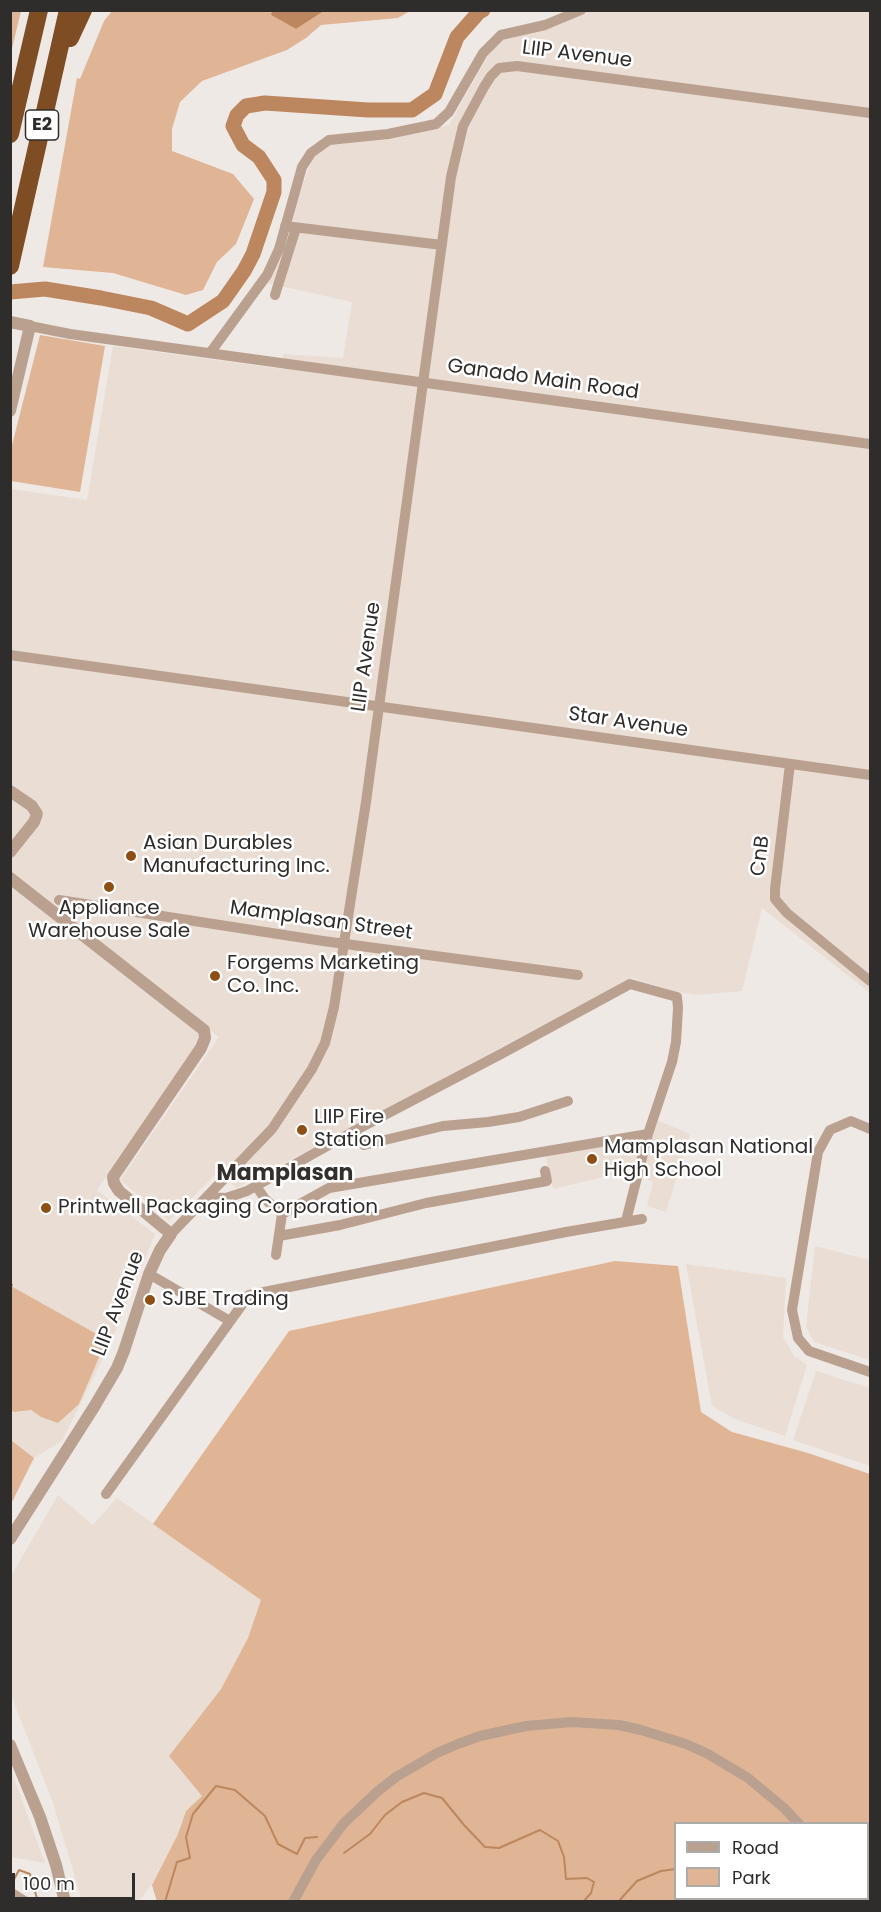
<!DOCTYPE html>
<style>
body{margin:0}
#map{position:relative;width:881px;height:1912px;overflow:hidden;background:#efe9e5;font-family:Poppins,sans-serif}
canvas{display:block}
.frame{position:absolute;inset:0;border:12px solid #2f2d2b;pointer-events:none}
.legend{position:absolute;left:674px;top:1822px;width:195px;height:78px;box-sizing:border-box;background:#fff;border:2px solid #acabaa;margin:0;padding:8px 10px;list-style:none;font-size:18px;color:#2f2d2b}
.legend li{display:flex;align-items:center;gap:12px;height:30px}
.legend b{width:30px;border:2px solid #acabaa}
.scale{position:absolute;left:12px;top:1873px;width:123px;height:27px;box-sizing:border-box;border:3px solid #2f2d2b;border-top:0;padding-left:8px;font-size:18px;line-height:21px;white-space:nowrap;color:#2f2d2b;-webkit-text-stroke:4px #fff;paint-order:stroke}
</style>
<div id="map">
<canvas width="881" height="1912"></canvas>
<div class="frame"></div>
<ul class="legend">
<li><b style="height:8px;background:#baa18f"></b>Road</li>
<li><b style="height:16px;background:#e0b595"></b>Park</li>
</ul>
<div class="scale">100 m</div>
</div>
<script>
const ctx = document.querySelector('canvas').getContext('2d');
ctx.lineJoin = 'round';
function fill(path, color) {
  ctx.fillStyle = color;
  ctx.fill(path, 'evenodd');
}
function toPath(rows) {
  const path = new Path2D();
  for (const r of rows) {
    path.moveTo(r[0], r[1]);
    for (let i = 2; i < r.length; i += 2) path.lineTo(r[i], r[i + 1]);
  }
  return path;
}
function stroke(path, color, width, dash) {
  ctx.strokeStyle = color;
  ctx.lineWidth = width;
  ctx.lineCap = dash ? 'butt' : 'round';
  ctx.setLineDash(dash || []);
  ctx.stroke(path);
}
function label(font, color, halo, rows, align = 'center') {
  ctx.font = font + ' Poppins,sans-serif';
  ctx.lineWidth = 5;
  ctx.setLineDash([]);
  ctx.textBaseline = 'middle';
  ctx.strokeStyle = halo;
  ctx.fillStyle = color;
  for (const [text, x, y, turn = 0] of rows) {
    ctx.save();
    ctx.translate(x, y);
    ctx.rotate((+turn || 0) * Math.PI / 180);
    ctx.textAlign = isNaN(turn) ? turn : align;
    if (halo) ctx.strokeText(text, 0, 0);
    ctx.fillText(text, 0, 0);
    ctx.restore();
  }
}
fill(toPath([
 [586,11,870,11,870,993,762,908,742,991,697,995,674,991,632,978,237,1188,217,1173,169,1221,120,1180,219,1037,11,872,10,859,43,815,39,803,11,784,11,489,87,500,113,346,282,369,283,354,343,358,352,302,267,283,286,245,300,192,313,157,334,143,416,133,449,125,490,52,509,35],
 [11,796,27,807,31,818,11,845],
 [10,884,197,1031,199,1039,197,1045,97,1190,155,1234,111,1342,62,1441,34,1458,11,1440,11,1410,14,1412,31,1410,41,1417,79,1404,104,1346,111,1342,11,1286],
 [657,1120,690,1134,666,1212,647,1206,653,1182,640,1176],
 [644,1137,636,1166,616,1165,613,1175,553,1189,545,1153],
 [815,1246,870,1260,870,1360,814,1342,806,1327],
 [686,1264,786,1278,783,1337,794,1356,807,1365,785,1436,737,1420,712,1406],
 [816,1371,870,1388,870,1466,793,1440],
 [58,1495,93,1525,117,1498,262,1600,248,1638,221,1689,169,1756,203,1796,186,1811,178,1834,152,1884,139,1901,82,1901,53,1803,11,1695,11,1576],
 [11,1768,14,1778,45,1863,11,1857]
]), '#eaddd4');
fill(toPath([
 [11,10,21,11,11,53,10,11],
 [112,11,272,11,271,15,296,29,324,11,410,11,398,18,321,25,306,38,287,50,202,81,180,102,172,129,172,151,233,174,254,199,236,244,217,262,203,290,186,295,113,273,43,267,77,78,80,79,104,21],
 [40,335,105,346,80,492,11,481,11,449],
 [615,1261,678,1266,701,1412,732,1432,808,1453,870,1474,870,1901,157,1902,152,1885,178,1834,186,1811,202,1796,169,1756,221,1689,248,1638,261,1600,153,1524,289,1331],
 [676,1824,868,1824,868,1898,676,1898],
 [11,1286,111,1342,104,1346,79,1404,58,1423,41,1417,31,1410,14,1412,11,1410],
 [11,1440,34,1458,11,1504,10,1440]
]), '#e0b595');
fill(toPath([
 [272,11,272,10,324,11,296,29,271,15]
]), '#bc875e');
stroke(toPath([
 [10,1284,12,1285],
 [344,1853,370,1834,385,1815,402,1802,424,1793,442,1798,464,1825,485,1847,499,1848,540,1830,558,1841,564,1857,566,1879,587,1878,594,1882,591,1893,583,1902],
 [10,1887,19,1870,30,1874,38,1902],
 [745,1898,746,1902],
 [165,1902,177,1862,190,1858,186,1837,193,1814,216,1786,235,1790,265,1816,278,1844,297,1854,305,1838,317,1837],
 [618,1902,637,1881,661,1871,676,1869],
 [771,1902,773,1898],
 [800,1902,801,1898]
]), '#bc875e', 2);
stroke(toPath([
 [10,292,45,289,101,298,151,308,188,324,223,301,244,271,253,254,274,192,274,180,259,157,243,145,233,126,237,115,246,106,265,103,368,110,412,110,435,94,457,37,479,12,483,10]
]), '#bc875e', 15);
stroke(toPath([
 [285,226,442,245],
 [275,295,296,228],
 [30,326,70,334,870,444],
 [210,353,267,275,279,249,302,167,311,153,329,140,388,134,436,124,449,112,483,53,501,35,545,25,581,10],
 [10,655,870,775],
 [790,764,775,889,775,899,787,913,870,981],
 [59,900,323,941,578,975],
 [870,1129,851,1121,830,1130,818,1152,792,1310,798,1338,809,1351,870,1372],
 [354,1131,364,1145,443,1126,488,1122,519,1117,568,1101],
 [256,1186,265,1199,282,1214],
 [207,1197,226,1198,247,1191,354,1131,501,1054,630,984,677,997,678,1008,676,1042,672,1062,648,1134,626,1221],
 [282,1214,329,1188,648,1134],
 [171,1234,272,1129,312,1069,325,1043,334,1007,366,802,451,177,463,126,484,87,491,76,499,68,517,66,870,113],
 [279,1236,340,1225,426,1203,547,1181,545,1171],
 [276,1255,282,1214],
 [149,1274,230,1321],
 [106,1494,249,1295,566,1232,642,1219],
 [10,1892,26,1902],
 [848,1898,849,1902],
 [293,1902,316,1860,344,1823,378,1791,396,1777,437,1753,458,1744,480,1736,526,1726,572,1722,619,1725,641,1730,686,1744,708,1754,748,1778,784,1808,799,1824]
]), '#baa18f', 10);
stroke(toPath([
 [10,322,30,326,10,411],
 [10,791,32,806,37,814,34,822,10,852],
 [10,878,200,1027,204,1030,205,1038,201,1048,113,1177,114,1183,119,1191,171,1234,160,1250,149,1274,124,1351,117,1368,94,1407,10,1539],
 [10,1745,40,1817,56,1865,65,1902]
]), '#baa18f', 12);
stroke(toPath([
 [70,38,83,10],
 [10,134,39,10],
 [10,266,68,10]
]), '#7e4d24', 18);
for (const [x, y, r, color] of [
 [131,856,6,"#8d4f13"],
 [109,887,6,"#8d4f13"],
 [215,976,6,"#8d4f13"],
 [302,1130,6,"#8d4f13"],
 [592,1159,6,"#8d4f13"],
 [46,1208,6,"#8d4f13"],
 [150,1300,6,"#8d4f13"]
]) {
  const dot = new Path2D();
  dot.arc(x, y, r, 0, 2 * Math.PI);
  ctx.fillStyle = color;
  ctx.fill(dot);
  stroke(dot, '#fff', 2);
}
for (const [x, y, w] of [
 [42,125,33]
]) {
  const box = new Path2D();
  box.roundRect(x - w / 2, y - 15, w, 30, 4.5);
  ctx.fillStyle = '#fff';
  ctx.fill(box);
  stroke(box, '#2f2d2b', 1.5);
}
label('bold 18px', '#2f2d2b', null, [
 ["E2",42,125]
]);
label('20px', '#2f2d2b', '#fff', [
 ["LIIP Avenue",577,55,7],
 ["Ganado Main Road",543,380,8],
 ["LIIP Avenue",367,657,-82],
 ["Star Avenue",628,723,8],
 ["CnB",761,856,-83],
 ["Mamplasan Street",321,921,8],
 ["LIIP Avenue",119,1304,-69]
]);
label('20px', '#2f2d2b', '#fff', [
 ["Asian Durables",143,844],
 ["Manufacturing Inc.",143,867],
 ["Appliance",109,909,"center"],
 ["Warehouse Sale",109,932,"center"],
 ["Forgems Marketing",227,964],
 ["Co. Inc.",227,987],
 ["LIIP Fire",314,1118],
 ["Station",314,1141],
 ["Mamplasan National",604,1148],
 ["High School",604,1171],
 ["Printwell Packaging Corporation",58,1208],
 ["SJBE Trading",162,1300]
], 'left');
label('bold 22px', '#332f2c', '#fff', [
 ["Mamplasan",285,1174]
]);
</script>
